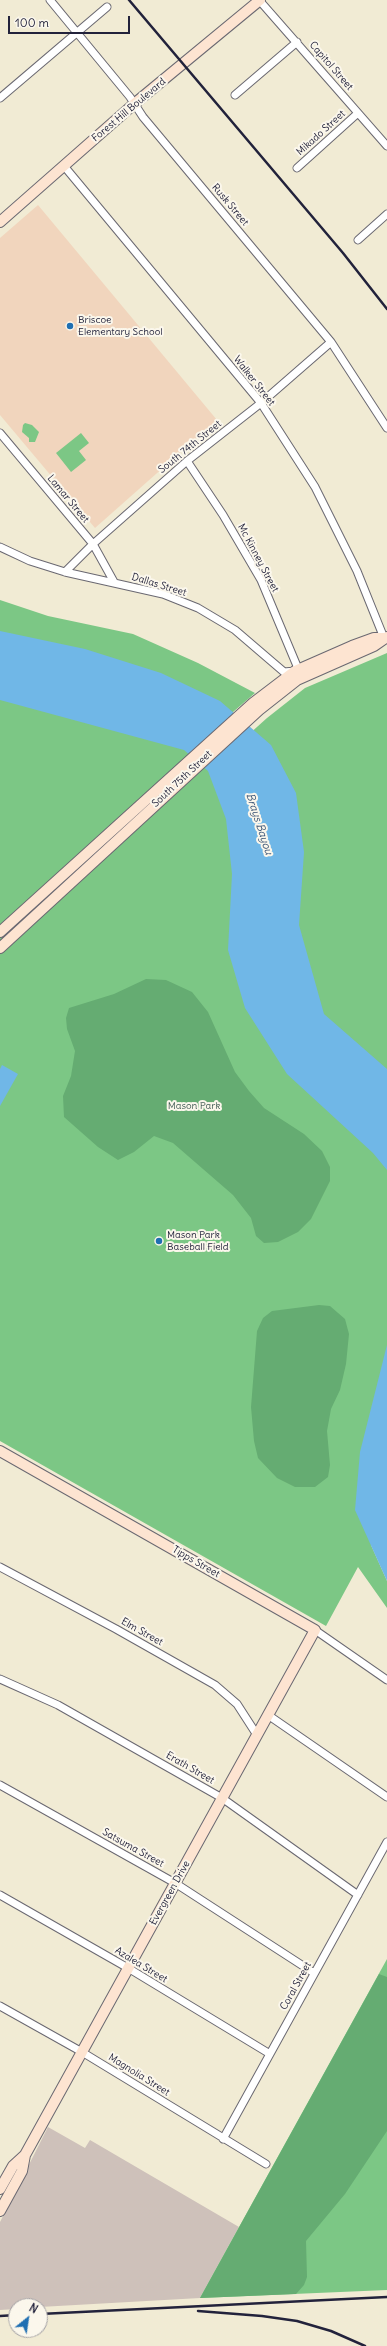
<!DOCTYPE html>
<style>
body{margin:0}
#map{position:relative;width:387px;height:2346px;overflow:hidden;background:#f1ebd4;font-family:Delius,sans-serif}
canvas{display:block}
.north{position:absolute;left:8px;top:2298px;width:40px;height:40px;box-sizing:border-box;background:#fbf7ec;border:1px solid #a4a2a5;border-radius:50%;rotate:30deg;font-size:11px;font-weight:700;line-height:16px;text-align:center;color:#22223b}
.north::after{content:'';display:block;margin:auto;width:14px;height:18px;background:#1f6fb2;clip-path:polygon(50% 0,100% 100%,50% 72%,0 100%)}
.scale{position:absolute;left:8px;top:16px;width:122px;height:18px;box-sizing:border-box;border:2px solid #22223b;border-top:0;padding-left:5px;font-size:12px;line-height:14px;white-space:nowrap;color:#22223b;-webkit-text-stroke:3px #fbf7ec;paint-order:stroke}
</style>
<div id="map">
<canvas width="387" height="2346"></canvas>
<div class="north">N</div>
<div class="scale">100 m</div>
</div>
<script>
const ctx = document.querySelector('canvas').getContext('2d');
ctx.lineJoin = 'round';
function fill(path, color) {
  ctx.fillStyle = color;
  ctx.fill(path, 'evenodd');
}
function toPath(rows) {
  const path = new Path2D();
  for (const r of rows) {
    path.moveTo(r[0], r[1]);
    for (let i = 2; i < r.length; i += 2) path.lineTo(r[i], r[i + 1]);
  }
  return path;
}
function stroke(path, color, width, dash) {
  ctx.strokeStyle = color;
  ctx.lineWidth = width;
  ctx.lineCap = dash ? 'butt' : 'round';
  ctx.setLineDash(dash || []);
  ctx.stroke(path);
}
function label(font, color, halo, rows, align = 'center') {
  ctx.font = font + ' Delius,sans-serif';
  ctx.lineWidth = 4;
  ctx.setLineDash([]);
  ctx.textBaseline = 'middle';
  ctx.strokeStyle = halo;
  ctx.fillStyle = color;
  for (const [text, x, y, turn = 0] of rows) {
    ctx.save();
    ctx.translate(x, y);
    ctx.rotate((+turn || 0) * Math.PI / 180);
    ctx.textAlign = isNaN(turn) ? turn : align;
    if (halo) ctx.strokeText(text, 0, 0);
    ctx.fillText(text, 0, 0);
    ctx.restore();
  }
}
fill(toPath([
 [38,205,217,420,95,528,0,415,0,238]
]), '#f1d5bd');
fill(toPath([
 [48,2127,85,2148,90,2140,239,2227,200,2298,40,2307,16,2306,16,2309,0,2310,0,2222]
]), '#cec1ba');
fill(toPath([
 [25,423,32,425,39,432,35,442,29,442,29,438,22,432,23,425],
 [81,433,89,443,79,451,86,460,71,472,56,453],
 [0,600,48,616,133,634,198,663,255,693,233,712,208,771,267,718,305,688,387,653,387,1548,371,1545,387,1581,387,1608,358,1567,326,1626,0,1441],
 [387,1959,387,2290,200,2298,239,2227]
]), '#7cc785');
fill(toPath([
 [146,979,166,980,192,992,208,1012,235,1072,249,1091,264,1108,304,1134,322,1151,330,1167,330,1181,311,1219,298,1232,278,1242,264,1243,256,1236,251,1218,233,1195,173,1143,154,1136,134,1152,118,1160,98,1147,64,1117,63,1096,71,1076,75,1051,67,1029,66,1018,69,1008,114,994],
 [319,1305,330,1306,345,1319,349,1334,346,1364,340,1390,331,1409,327,1431,330,1465,328,1477,315,1487,295,1487,277,1478,258,1458,254,1441,251,1407,257,1331,263,1318,272,1311],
 [379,1974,387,1977,387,2131,345,2194,306,2241,307,2277,304,2285,296,2294,200,2298]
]), '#65ac72');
fill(toPath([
 [0,631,85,649,161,673,220,701,271,745,296,793,304,852,299,925,324,1014,387,1069,387,1170,373,1153,287,1074,245,1008,228,950,232,874,226,819,208,771,184,750,0,700],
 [2,1065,18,1074,0,1106,0,1069],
 [387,1345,387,1581,355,1510,360,1452]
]), '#70b7e7');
const street = toPath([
 [50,0,130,97,143,117,331,342,387,428],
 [259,0,387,146],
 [235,95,297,42],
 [0,98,107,7],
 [64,166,261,403,315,487,357,571,384,638],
 [297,168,358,113],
 [358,240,387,214],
 [0,433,93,544,114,582],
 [0,547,30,561,65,572,163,594,198,608,235,630,284,672,295,671,297,666,261,580,223,515,187,461],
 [65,572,93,544,187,461,261,403,331,342],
 [0,1567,116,1629,215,1685,237,1704,257,1735],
 [315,1630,387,1680],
 [0,1679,58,1705,222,1798,358,1895],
 [268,1715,387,1797],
 [0,1785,175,1883,314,1973],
 [0,1895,128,1968,270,2054],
 [0,2006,82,2052,266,2164],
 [223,2139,387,1842]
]);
const secondary = toPath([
 [0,222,134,104,260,0],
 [0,932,253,703,295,671,352,646,374,638,384,638],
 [0,948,259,710,297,680,374,646,387,637],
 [0,1451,315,1630,25,2155,22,2171,0,2211],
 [0,2189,13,2166,25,2155]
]);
stroke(street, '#6a6871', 9);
stroke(secondary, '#6a6871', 12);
stroke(street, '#fff', 7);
stroke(secondary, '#fde4d1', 10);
stroke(toPath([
 [129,0,343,253,387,309],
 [198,2311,262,2316,297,2321,331,2331,365,2346],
 [40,2314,387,2297],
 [0,2316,16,2315]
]), '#22223b', 2.5);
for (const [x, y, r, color] of [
 [70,326,4,"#1f6fb2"],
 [159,1241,4,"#1f6fb2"]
]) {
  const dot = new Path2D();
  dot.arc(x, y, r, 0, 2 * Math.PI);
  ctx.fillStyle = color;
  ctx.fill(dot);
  stroke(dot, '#fbf7ec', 1.5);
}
label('10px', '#22223b', '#fbf7ec', [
 ["Capitol Street",331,66,49],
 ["Forest Hill Boulevard",129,110,-40],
 ["Mikado Street",321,133,-42],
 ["Rusk Street",230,205,50],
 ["Walker Street",254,381,52],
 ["South 74th Street",190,447,-39],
 ["Lamar Street",68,499,50],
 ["Mc Kinney Street",258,558,62],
 ["Dallas Street",159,585,17],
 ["South 75th Street",182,779,-43],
 ["Tipps Street",196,1562,30],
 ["Elm Street",142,1632,29],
 ["Erath Street",190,1768,30],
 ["Satsuma Street",133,1848,29],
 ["Evergreen Drive",170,1893,-61],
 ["Azalea Street",141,1965,31],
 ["Coral Street",296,1986,-61],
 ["Magnolia Street",139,2075,32]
]);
label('10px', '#22223b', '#fbf7ec', [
 ["Briscoe",78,320],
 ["Elementary School",78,332],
 ["Mason Park",167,1235],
 ["Baseball Field",167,1247]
], 'left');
label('10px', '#425c55', '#fbf7ec', [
 ["Mason Park",194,1106]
]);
label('italic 11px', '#3d5677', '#fbf7ec', [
 ["Brays Bayou",259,824,72]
]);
</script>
